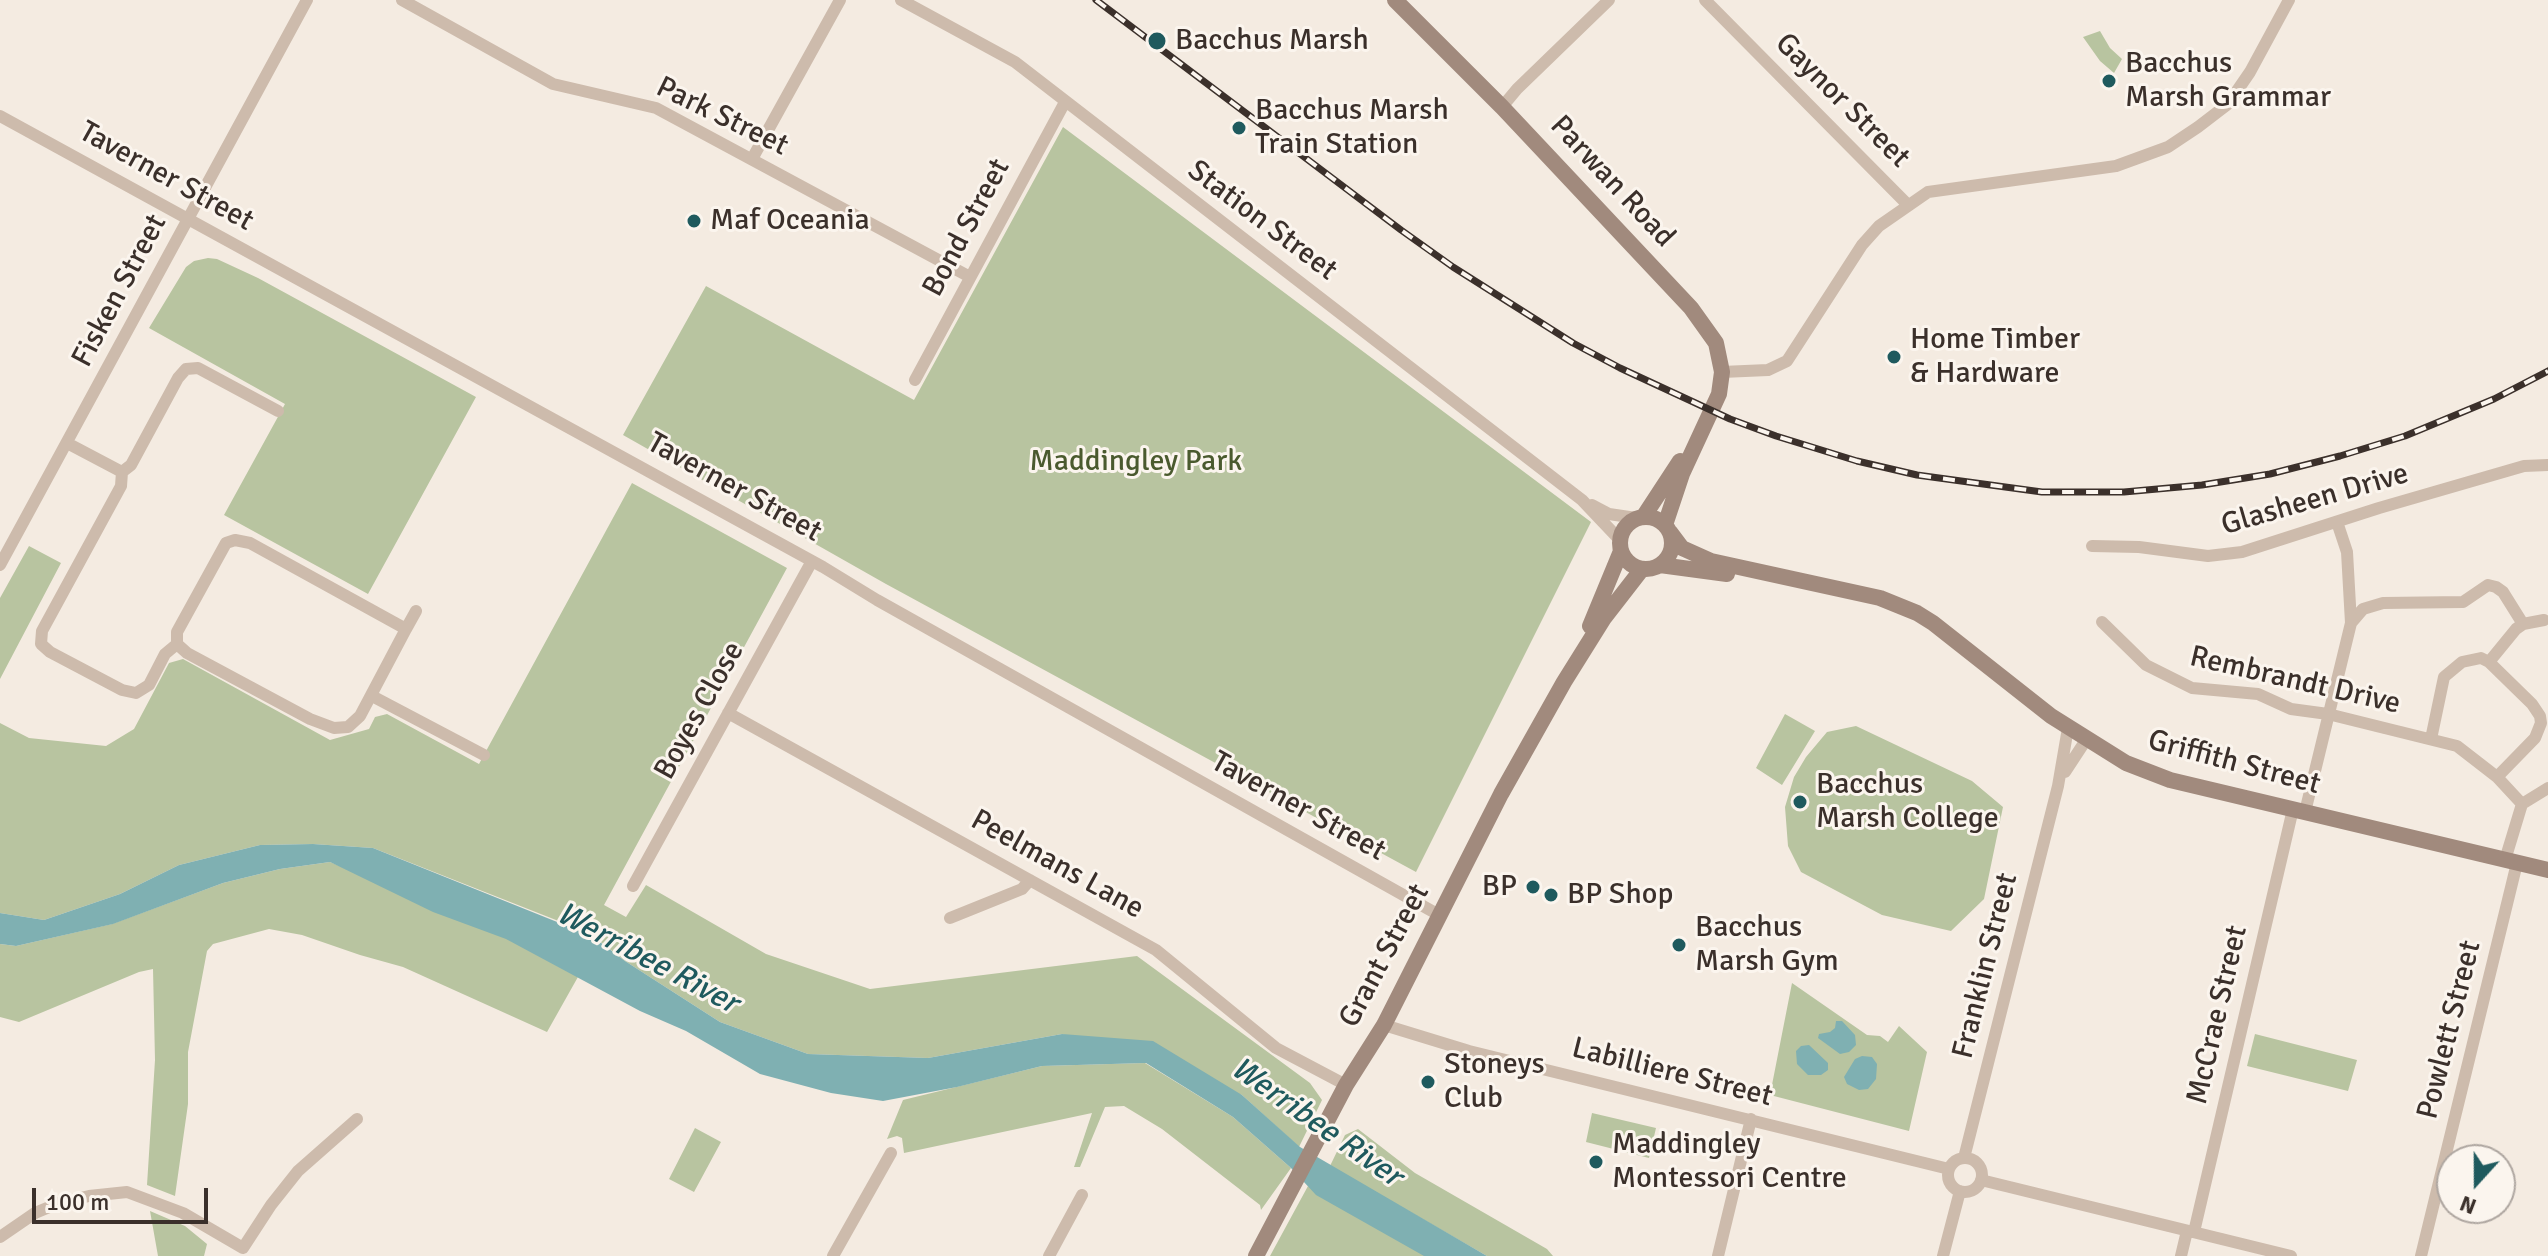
<!DOCTYPE html>
<style>
body{margin:0}
#map{position:relative;width:2548px;height:1256px;overflow:hidden;background:#f4ebe1;font-family:Signika,sans-serif}
canvas{display:block}
.north{position:absolute;left:2436px;top:1144px;width:80px;height:80px;box-sizing:border-box;background:#fbf5ee;border:2px solid #aea6a0;border-radius:50%;rotate:201deg;font-size:22px;font-weight:700;line-height:32px;text-align:center;color:#3b302b}
.north::after{content:'';display:block;margin:auto;width:28px;height:36px;background:#1f5a5e;clip-path:polygon(50% 0,100% 100%,50% 72%,0 100%)}
.scale{position:absolute;left:32px;top:1188px;width:176px;height:36px;box-sizing:border-box;border:4px solid #3b302b;border-top:0;padding-left:10px;font-size:24px;line-height:28px;white-space:nowrap;color:#3b302b;-webkit-text-stroke:6px #fbf5ee;paint-order:stroke}
</style>
<div id="map">
<canvas width="2548" height="1256"></canvas>
<div class="north">N</div>
<div class="scale">100 m</div>
</div>
<script>
const ctx = document.querySelector('canvas').getContext('2d');
ctx.lineJoin = 'round';
function fill(path, color) {
  ctx.fillStyle = color;
  ctx.fill(path, 'evenodd');
}
function toPath(rows) {
  const path = new Path2D();
  for (const r of rows) {
    if (r.length === 3) {
      path.moveTo(r[0] + r[2], r[1]);
      path.arc(r[0], r[1], r[2], 0, 2 * Math.PI);
      continue;
    }
    path.moveTo(r[0], r[1]);
    for (let i = 2; i < r.length; i += 2) path.lineTo(r[i], r[i + 1]);
  }
  return path;
}
function stroke(path, color, width, dash) {
  ctx.strokeStyle = color;
  ctx.lineWidth = width;
  ctx.lineCap = dash ? 'butt' : 'round';
  ctx.setLineDash(dash || []);
  ctx.stroke(path);
}
function label(font, color, halo, rows, align = 'center') {
  ctx.font = font + ' Signika,sans-serif';
  ctx.lineWidth = 6;
  ctx.setLineDash([]);
  ctx.textBaseline = 'middle';
  ctx.strokeStyle = halo;
  ctx.fillStyle = color;
  for (const [text, x, y, turn = 0] of rows) {
    ctx.save();
    ctx.translate(x, y);
    ctx.rotate((+turn || 0) * Math.PI / 180);
    ctx.textAlign = isNaN(turn) ? turn : align;
    if (halo) ctx.strokeText(text, 0, 0);
    ctx.fillText(text, 0, 0);
    ctx.restore();
  }
}
fill(toPath([
 [2100,31,2110,48,2122,59,2114,73,2100,61,2083,37],
 [1063,127,1591,522,1416,872,886,584,623,435,706,286,914,400],
 [208,258,217,259,258,278,476,397,368,594,224,515,285,404,149,328,186,267,194,261],
 [632,483,787,568,604,905,626,917,646,885,766,954,870,989,1137,956,1310,1083,1322,1100,1299,1147,1242,1095,1062,1034,928,1058,808,1054,720,1022,625,961,589,933,373,848,313,844,260,845,179,865,120,894,44,920,0,913,0,723,29,738,106,746,134,729,169,663,183,659,330,740,369,729,375,717,387,714,479,764],
 [29,546,61,563,0,679,0,598],
 [1785,714,1815,731,1782,785,1756,768],
 [1856,726,1972,781,2003,807,1984,899,1951,931,1882,915,1801,872,1788,846,1785,807,1794,777,1806,757,1827,732],
 [330,862,583,968,547,1032,403,967,360,955,302,935,269,929,213,944,207,951,188,1052,188,1104,175,1196,147,1185,155,1060,153,969,139,972,19,1022,0,1017,0,944,16,946,112,924,223,883,280,869],
 [1792,983,1867,1035,1880,1036,1888,1042,1899,1026,1927,1052,1909,1131,1770,1095],
 [2255,1034,2357,1060,2348,1091,2247,1066],
 [1145,1063,1233,1117,1291,1168,1261,1210,1260,1205,1162,1129,1124,1106,1105,1107,1080,1167,1074,1167,1092,1113,904,1153,902,1138,897,1136,887,1139,903,1100,1042,1066],
 [1592,1113,1656,1128,1649,1158,1586,1142],
 [695,1128,721,1142,694,1192,669,1179],
 [1358,1129,1415,1173,1547,1249,1553,1256,1487,1256,1330,1166,1345,1135],
 [1308,1186,1426,1256,1270,1256],
 [150,1211,185,1226,207,1244,204,1256,158,1256]
]), '#b8c4a0');
fill(toPath([
 [313,844,373,848,592,936,625,961,720,1022,808,1054,928,1058,1062,1034,1153,1041,1242,1095,1300,1147,1487,1256,1424,1256,1316,1195,1291,1168,1233,1117,1146,1063,1042,1066,957,1087,883,1101,831,1093,760,1074,686,1031,640,1011,506,939,433,912,330,862,280,869,223,883,113,924,16,946,0,944,0,913,44,920,120,894,179,865,260,845],
 [1836,1021,1842,1021,1855,1035,1856,1045,1849,1052,1840,1054,1818,1038,1819,1034,1830,1032,1835,1028],
 [1809,1045,1828,1063,1828,1070,1821,1075,1808,1075,1797,1064,1796,1051,1801,1046],
 [1862,1056,1872,1057,1877,1064,1876,1079,1868,1089,1859,1090,1847,1084,1844,1077,1855,1059]
]), '#7fb0b2');
stroke(toPath([
 [402,0,553,84,656,108,970,277],
 [901,0,1015,62,1582,500,1619,539],
 [1705,0,1908,205],
 [1502,107,1517,89,1609,0],
 [0,116,823,567,877,600,1439,915],
 [752,159,840,0],
 [1722,372,1768,370,1787,361,1862,245,1879,226,1928,192,2116,166,2168,147,2198,127,2228,104,2250,72,2289,0],
 [915,380,1065,102],
 [67,443,122,472,121,486,42,631,41,644,50,652,122,690,136,693,149,685,165,654,177,644,177,632,226,543,235,540,250,543,406,629,360,716,348,727,334,728,310,719,187,653,177,644],
 [122,472,131,465,178,378,186,369,198,368,278,411],
 [1592,505,1609,514,1636,518],
 [2337,522,2347,552,2351,623],
 [2092,546,2139,547,2208,556,2242,552,2379,508,2524,466,2548,465],
 [0,565,307,0],
 [2102,622,2146,665,2192,688,2258,694,2291,709,2328,714,2457,746,2497,777,2522,804],
 [406,629,416,611],
 [2489,662,2516,629,2523,624,2544,620],
 [372,696,484,755],
 [728,713,1156,950,1276,1048,1346,1085],
 [2431,739,2444,677,2462,662,2481,658,2489,662,2532,704,2540,716,2541,723,2535,738,2497,777],
 [2065,772,2086,740],
 [2305,812,2351,623,2363,609,2383,603,2463,602,2488,585,2496,587,2503,592,2523,624],
 [2505,860,2522,804,2548,788],
 [633,886,812,561],
 [950,918,1022,889,1030,880],
 [1384,1025,1469,1051,1949,1169],
 [1964,1158,2058,786,2068,728],
 [1965,1175,17],
 [1981,1180,2291,1256],
 [2194,1232,2293,809],
 [0,1237,35,1213,59,1203,89,1196,127,1192,183,1213,243,1248,271,1205,298,1171,357,1119],
 [833,1256,891,1153],
 [1049,1256,1082,1195],
 [1718,1256,1751,1119],
 [1943,1256,1960,1191],
 [2181,1256,2187,1231],
 [2421,1256,2517,863]
]), '#cdbbac', 12);
stroke(toPath([
 [1395,0,1502,107,1691,308,1716,343,1722,372,1719,394,1682,474,1665,525],
 [1644,516,1680,461],
 [1646,543,26],
 [1670,532,1682,548,1711,561,1880,598,1917,613,1933,623,2051,716,2126,763,2170,780,2548,870],
 [1660,565,1727,574],
 [1590,626,1621,551],
 [1256,1256,1346,1085,1384,1025,1501,794,1564,682,1604,618,1642,569]
]), '#a18a7d', 16);
const rail = toPath([
 [1096,0,1401,230,1453,267,1573,343,1620,368,1730,419,1776,436,1857,461,1917,475,2042,492,2124,492,2202,485,2270,474,2340,456,2405,436,2494,399,2548,371]
]);
stroke(rail, '#3b302b', 7);
stroke(rail, '#fbf5ee', 4, [12]);
for (const [x, y, r, color] of [
 [1157,41,10,"#1f5a5e"],
 [2109,81,8,"#1f5a5e"],
 [1239,128,8,"#1f5a5e"],
 [694,221,8,"#1f5a5e"],
 [1894,357,8,"#1f5a5e"],
 [1800,802,8,"#1f5a5e"],
 [1533,887,8,"#1f5a5e"],
 [1551,895,8,"#1f5a5e"],
 [1679,945,8,"#1f5a5e"],
 [1428,1082,8,"#1f5a5e"],
 [1596,1162,8,"#1f5a5e"]
]) {
  const dot = new Path2D();
  dot.arc(x, y, r, 0, 2 * Math.PI);
  ctx.fillStyle = color;
  ctx.fill(dot);
  stroke(dot, '#fbf5ee', 3);
}
label('30px', '#3b302b', '#fbf5ee', [
 ["Bacchus Marsh",1175,41],
 ["Bacchus",2125,64],
 ["Marsh Grammar",2125,98],
 ["Bacchus Marsh",1255,111],
 ["Train Station",1255,145],
 ["Maf Oceania",710,221],
 ["Home Timber",1910,340],
 ["& Hardware",1910,374],
 ["Bacchus",1816,785],
 ["Marsh College",1816,819],
 ["BP",1517,887,"right"],
 ["BP Shop",1567,895],
 ["Bacchus",1695,928],
 ["Marsh Gym",1695,962],
 ["Stoneys",1444,1065],
 ["Club",1444,1099],
 ["Maddingley",1612,1145],
 ["Montessori Centre",1612,1179]
], 'left');
label('30px', '#3b302b', '#fbf5ee', [
 ["Gaynor Street",1842,101,45],
 ["Park Street",722,117,26],
 ["Taverner Street",166,177,29],
 ["Parwan Road",1612,182,47],
 ["Station Street",1262,221,37],
 ["Bond Street",967,228,-62],
 ["Fisken Street",120,291,-62],
 ["Taverner Street",734,488,29],
 ["Glasheen Drive",2315,500,-16],
 ["Rembrandt Drive",2295,681,13],
 ["Boyes Close",700,711,-61],
 ["Griffith Street",2234,763,15],
 ["Taverner Street",1298,807,29],
 ["Peelmans Lane",1057,865,29],
 ["Grant Street",1385,956,-62],
 ["Franklin Street",1986,966,-76],
 ["McCrae Street",2218,1015,-77],
 ["Powlett Street",2450,1030,-76],
 ["Labilliere Street",1672,1073,14]
]);
label('30px', '#4a5a2e', '#fbf5ee', [
 ["Maddingley Park",1136,462]
]);
label('italic 32px', '#1f5a5e', '#fbf5ee', [
 ["Werribee River",647,959,28],
 ["Werribee River",1316,1123,35]
]);
</script>
